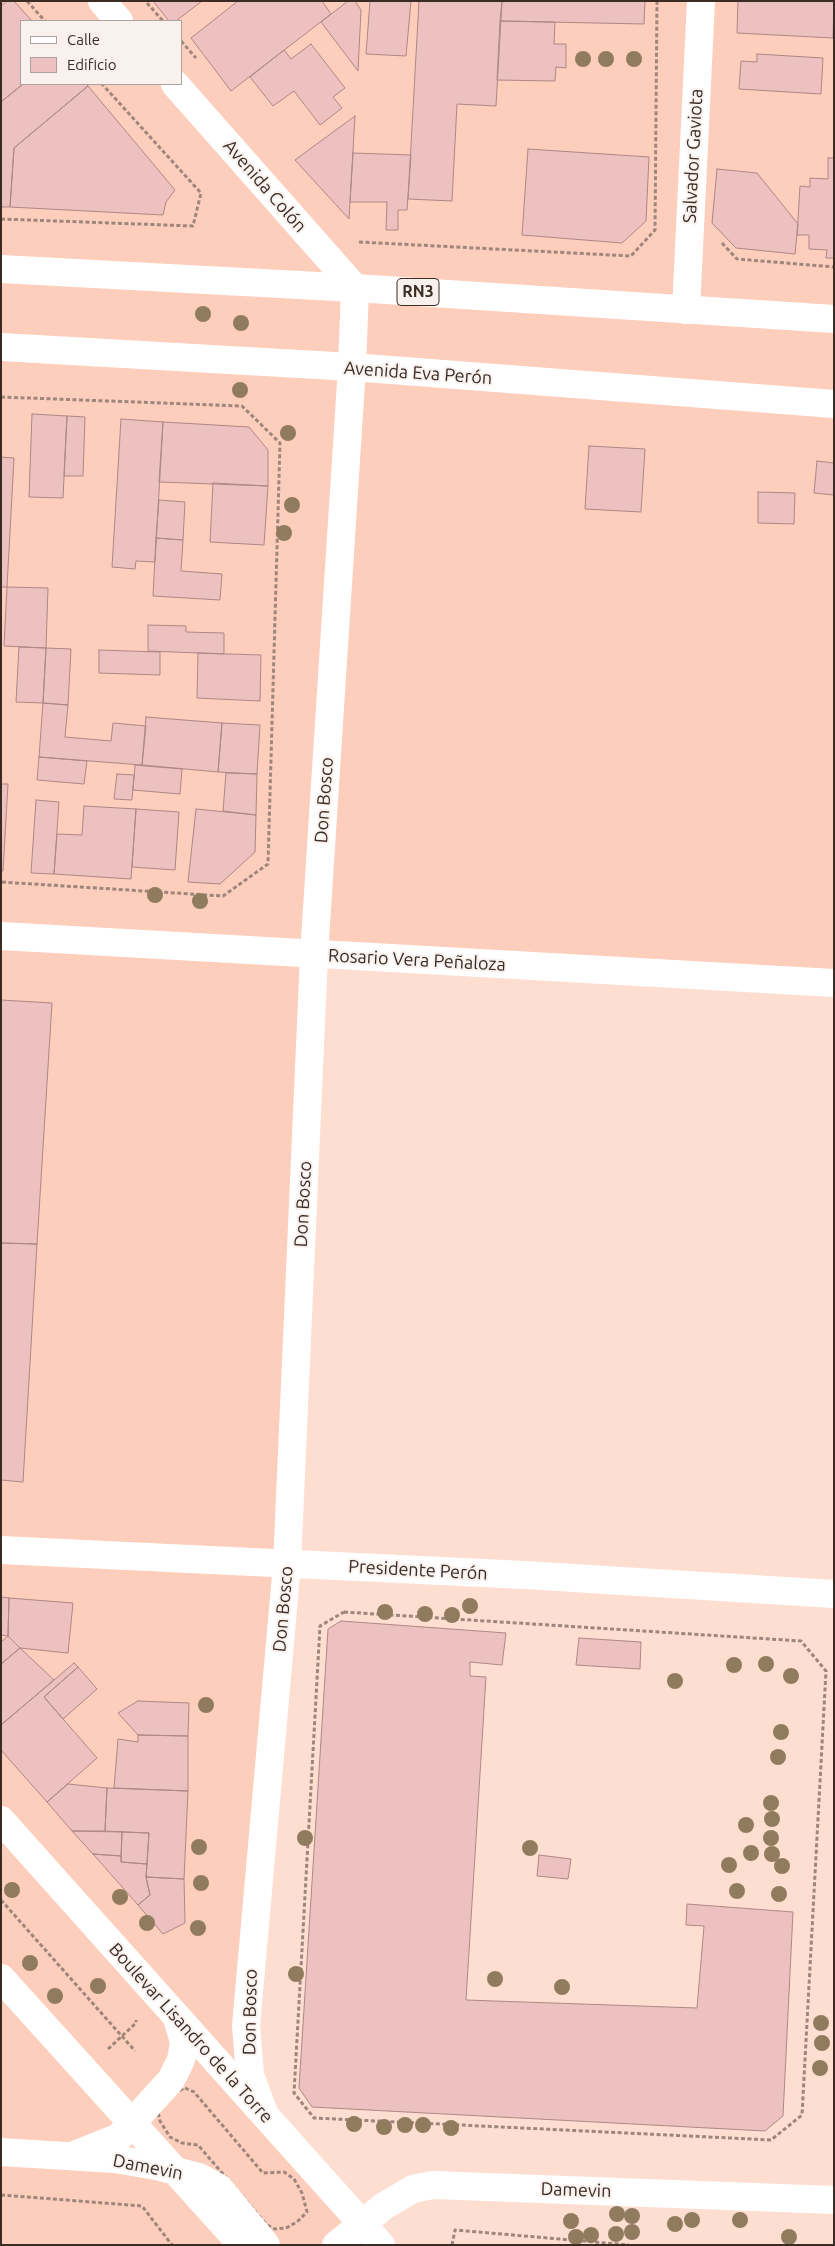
<!DOCTYPE html>
<meta charset="utf-8">
<style>
body{margin:0}
#map{position:relative;width:835px;height:2246px;overflow:hidden;background:#feded1;font-family:Ubuntu,sans-serif}
canvas{display:block}
.frame{position:absolute;inset:0;border:2px solid #3a2b25;pointer-events:none}
.legend{position:absolute;left:20px;top:20px;width:162px;height:65px;box-sizing:border-box;background:#f9f1ed;border:1px solid #ada29d;margin:0;padding:6px 9px;list-style:none;font-size:15px;color:#3a2b25}
.legend li{display:flex;align-items:center;gap:10px;height:25px}
.legend b{width:25px;border:1px solid #ada29d}
</style>
<div id="map">
<canvas width="835" height="2246"></canvas>
<div class="frame"></div>
<ul class="legend">
<li><b style="height:6px;background:#fff"></b>Calle</li>
<li><b style="height:14px;background:#ecc1c0"></b>Edificio</li>
</ul>
</div>
<script>
const ctx = document.querySelector('canvas').getContext('2d');
ctx.lineJoin = 'round';
function fill(path, color) {
  ctx.fillStyle = color;
  ctx.fill(path, 'evenodd');
}
function toPath(rows) {
  const path = new Path2D();
  for (const r of rows) {
    path.moveTo(r[0], r[1]);
    for (let i = 2; i < r.length; i += 2) path.lineTo(r[i], r[i + 1]);
  }
  return path;
}
function stroke(path, color, width, dash) {
  ctx.strokeStyle = color;
  ctx.lineWidth = width;
  ctx.lineCap = dash ? 'butt' : 'round';
  ctx.setLineDash(dash || []);
  ctx.stroke(path);
}
function label(font, color, halo, rows, align = 'center') {
  ctx.font = font + ' Ubuntu,sans-serif';
  ctx.lineWidth = 4;
  ctx.setLineDash([]);
  ctx.textBaseline = 'middle';
  ctx.strokeStyle = halo;
  ctx.fillStyle = color;
  for (const [text, x, y, turn = 0] of rows) {
    ctx.save();
    ctx.translate(x, y);
    ctx.rotate((+turn || 0) * Math.PI / 180);
    ctx.textAlign = isNaN(turn) ? turn : align;
    if (halo) ctx.strokeText(text, 0, 0);
    ctx.fillText(text, 0, 0);
    ctx.restore();
  }
}
fill(toPath([
 [1,1,834,1,834,983,315,955,250,2075,381,2245,1,2245],
 [21,21,181,21,181,84,21,84]
]), '#fdcebb');
const building = toPath([
 [7,1,14,1,32,21,21,21,23,84,1,102,1,6,7,1],
 [153,1,202,1,176,21,169,21,153,1],
 [238,1,322,1,331,14,231,91,191,38,238,1],
 [348,1,355,1,361,10,358,71,321,22,348,1],
 [370,1,411,1,406,56,366,54,370,1],
 [419,1,502,1,496,106,457,104,452,201,408,199,419,1],
 [502,1,645,1,644,24,500,21,502,1],
 [738,1,834,1,833,38,737,33,738,1],
 [500,21,555,22,554,44,566,44,566,68,556,67,555,81,497,80,500,21],
 [311,44,345,88,333,97,342,108,320,125,294,91,273,106,250,77,284,50,291,59,311,44],
 [757,54,823,58,821,94,739,89,741,61,757,62,757,54],
 [23,84,86,84,88,86,14,148,10,207,1,207,1,102,23,84],
 [88,86,175,190,166,202,163,215,10,207,14,148,88,86],
 [355,116,350,202,349,219,295,160,355,116],
 [528,149,649,157,646,221,622,243,522,235,528,149],
 [353,153,411,155,407,210,398,210,398,230,386,230,387,202,350,202,353,153],
 [828,158,834,158,834,258,826,258,827,250,809,249,809,235,797,235,800,186,810,187,810,178,828,179,828,158],
 [717,169,757,173,798,224,795,254,736,248,712,223,717,169],
 [32,414,67,416,63,498,29,497,32,414],
 [67,416,85,417,83,476,64,476,67,416],
 [121,419,163,422,155,562,136,561,135,569,112,567,121,419],
 [163,422,249,427,268,450,268,486,159,482,163,422],
 [589,446,645,449,641,512,585,509,589,446],
 [1,457,14,458,7,587,1,587,1,457],
 [817,461,834,463,834,495,814,493,817,461],
 [213,483,268,486,264,545,210,542,213,483],
 [758,492,795,493,794,524,758,523,758,492],
 [159,500,185,502,183,540,156,538,159,500],
 [156,538,183,540,181,571,222,574,220,600,153,596,156,538],
 [7,587,48,588,46,648,4,646,7,587],
 [148,625,186,626,186,632,224,633,224,654,148,651,148,625],
 [19,647,46,648,43,703,16,702,19,647],
 [46,648,71,649,68,705,43,703,46,648],
 [99,650,160,652,160,675,99,673,99,650],
 [198,653,261,655,260,701,197,698,198,653],
 [43,703,68,705,65,737,111,741,113,723,146,726,142,765,39,757,43,703],
 [146,717,222,723,218,772,142,765,146,717],
 [222,723,260,725,257,774,218,772,222,723],
 [39,757,87,761,84,784,37,780,39,757],
 [135,765,182,769,180,794,133,790,135,765],
 [226,773,257,774,256,815,223,811,226,773],
 [117,774,134,775,132,800,114,799,117,774],
 [1,784,8,784,3,871,1,871,1,784],
 [36,800,59,802,54,874,31,873,36,800],
 [84,806,136,809,131,879,54,874,57,834,82,835,84,806],
 [136,809,179,812,175,870,132,867,136,809],
 [196,809,256,815,255,852,220,884,188,882,196,809],
 [1,1000,52,1003,37,1244,1,1243,1,1000],
 [1,1243,37,1244,23,1482,1,1480,1,1243],
 [1,1597,9,1598,8,1636,1,1635,1,1597],
 [9,1598,73,1603,68,1653,20,1648,8,1636,9,1598],
 [341,1621,506,1633,502,1665,470,1662,470,1676,486,1677,466,2000,697,2008,704,1926,686,1925,687,1904,793,1912,783,2116,765,2131,312,2107,299,2088,328,1629,341,1621],
 [8,1636,20,1648,1,1664,1,1642,8,1636],
 [579,1638,641,1642,640,1669,576,1665,579,1638],
 [20,1648,54,1680,1,1725,1,1664,20,1648],
 [74,1663,78,1667,44,1697,97,1758,47,1802,1,1750,1,1725,74,1663],
 [78,1667,97,1689,63,1719,44,1697,78,1667],
 [138,1701,189,1703,188,1736,138,1735,118,1713,138,1701],
 [138,1735,188,1736,188,1791,114,1788,118,1739,138,1742,138,1735],
 [68,1784,107,1788,105,1831,72,1831,47,1802,68,1784],
 [107,1788,188,1791,184,1879,146,1877,149,1833,105,1831,107,1788],
 [72,1831,122,1832,121,1856,93,1854,72,1831],
 [122,1832,149,1833,147,1864,121,1862,122,1832],
 [93,1854,121,1856,121,1862,147,1864,146,1877,150,1895,138,1905,93,1854],
 [539,1855,571,1859,568,1879,537,1876,539,1855],
 [146,1877,184,1879,185,1923,163,1934,138,1905,150,1895,146,1877]
]);
fill(building, '#ecc1c0');
stroke(building, '#af8786', 1);
stroke(toPath([
 [27,1,45,21],
 [147,3,163,21],
 [181,41,196,58],
 [1,219,193,226,201,193,102,84],
 [359,242,631,256,655,230,657,1],
 [722,243,737,259,834,267],
 [1,397,242,406,280,443,268,864,223,896,1,882],
 [344,1612,801,1641,826,1671,802,2115,771,2140,314,2118,294,2093,320,1626,344,1612],
 [1,1900,135,2051],
 [108,2049,136,2023,136,2020],
 [185,2088,194,2092,263,2173,284,2172,294,2179,302,2193,307,2212,297,2222,286,2228,275,2229,267,2225,198,2145,182,2143,170,2137,160,2121,157,2107,167,2096,185,2088],
 [1,2195,142,2206,172,2245],
 [452,2245,455,2230,629,2245]
]), '#9e867c', 3, [4, 2.5]);
stroke(toPath([
 [102,1,119,21],
 [175,84,355,288,352,367,314,955,287,1564,246,2026,250,2075,264,2113],
 [686,310,701,1],
 [1,936,834,983],
 [1,1550,525,1575,834,1594],
 [1,2152,115,2159,156,2166,199,2177,219,2188,266,2245],
 [77,2154,119,2137,171,2080,181,2060,184,2042,177,2018],
 [336,2245,384,2206,413,2189,433,2185,834,2200]
]), '#fff', 28);
stroke(toPath([
 [1,1820,381,2245],
 [1,1978,242,2245]
]), '#fff', 28);
stroke(toPath([
 [1,269,355,288,834,319],
 [1,347,352,367,834,404]
]), '#fff', 28);
ctx.fillStyle = '#917b5e';
for (const [x, y] of [
 [583,59],
 [606,59],
 [634,59],
 [203,314],
 [241,323],
 [240,390],
 [288,433],
 [292,505],
 [284,533],
 [155,895],
 [200,901],
 [470,1606],
 [385,1612],
 [425,1614],
 [452,1615],
 [766,1664],
 [734,1665],
 [791,1676],
 [675,1681],
 [206,1705],
 [781,1732],
 [778,1757],
 [771,1803],
 [772,1819],
 [746,1825],
 [305,1838],
 [771,1838],
 [199,1847],
 [530,1848],
 [751,1853],
 [772,1854],
 [729,1865],
 [782,1866],
 [201,1883],
 [12,1890],
 [737,1891],
 [779,1894],
 [120,1897],
 [147,1923],
 [198,1928],
 [30,1963],
 [296,1974],
 [495,1979],
 [98,1986],
 [562,1987],
 [55,1996],
 [821,2023],
 [822,2043],
 [820,2068],
 [354,2124],
 [405,2125],
 [423,2125],
 [384,2127],
 [451,2128],
 [617,2214],
 [632,2216],
 [692,2220],
 [740,2220],
 [571,2221],
 [675,2224],
 [632,2232],
 [616,2234],
 [591,2235],
 [576,2237],
 [789,2237]
]) {
  ctx.beginPath();
  ctx.arc(x, y, 8, 0, 2 * Math.PI);
  ctx.fill();
}
for (const [x, y, w] of [
 [418,292,42]
]) {
  const box = new Path2D();
  box.roundRect(x - w / 2, y - 13.5, w, 27, 4);
  ctx.fillStyle = '#f9f1ed';
  ctx.fill(box);
  stroke(box, '#3a2b25', 1);
}
label('bold 16px', '#3a2b25', null, [
 ["RN3",418,292]
]);
label('18px', '#3a2b25', '#f9f1ed', [
 ["Salvador Gaviota",693,156,-87],
 ["Avenida Colón",265,186,49],
 ["Avenida Eva Perón",418,373,4],
 ["Don Bosco",324,800,-86],
 ["Rosario Vera Peñaloza",417,960,3],
 ["Don Bosco",303,1204,-87],
 ["Presidente Perón",418,1570,3],
 ["Don Bosco",283,1609,-85],
 ["Don Bosco",250,2012,-89],
 ["Boulevar Lisandro de la Torre",191,2033,48],
 ["Damevin",148,2167,11],
 ["Damevin",576,2190,2]
]);
</script>
